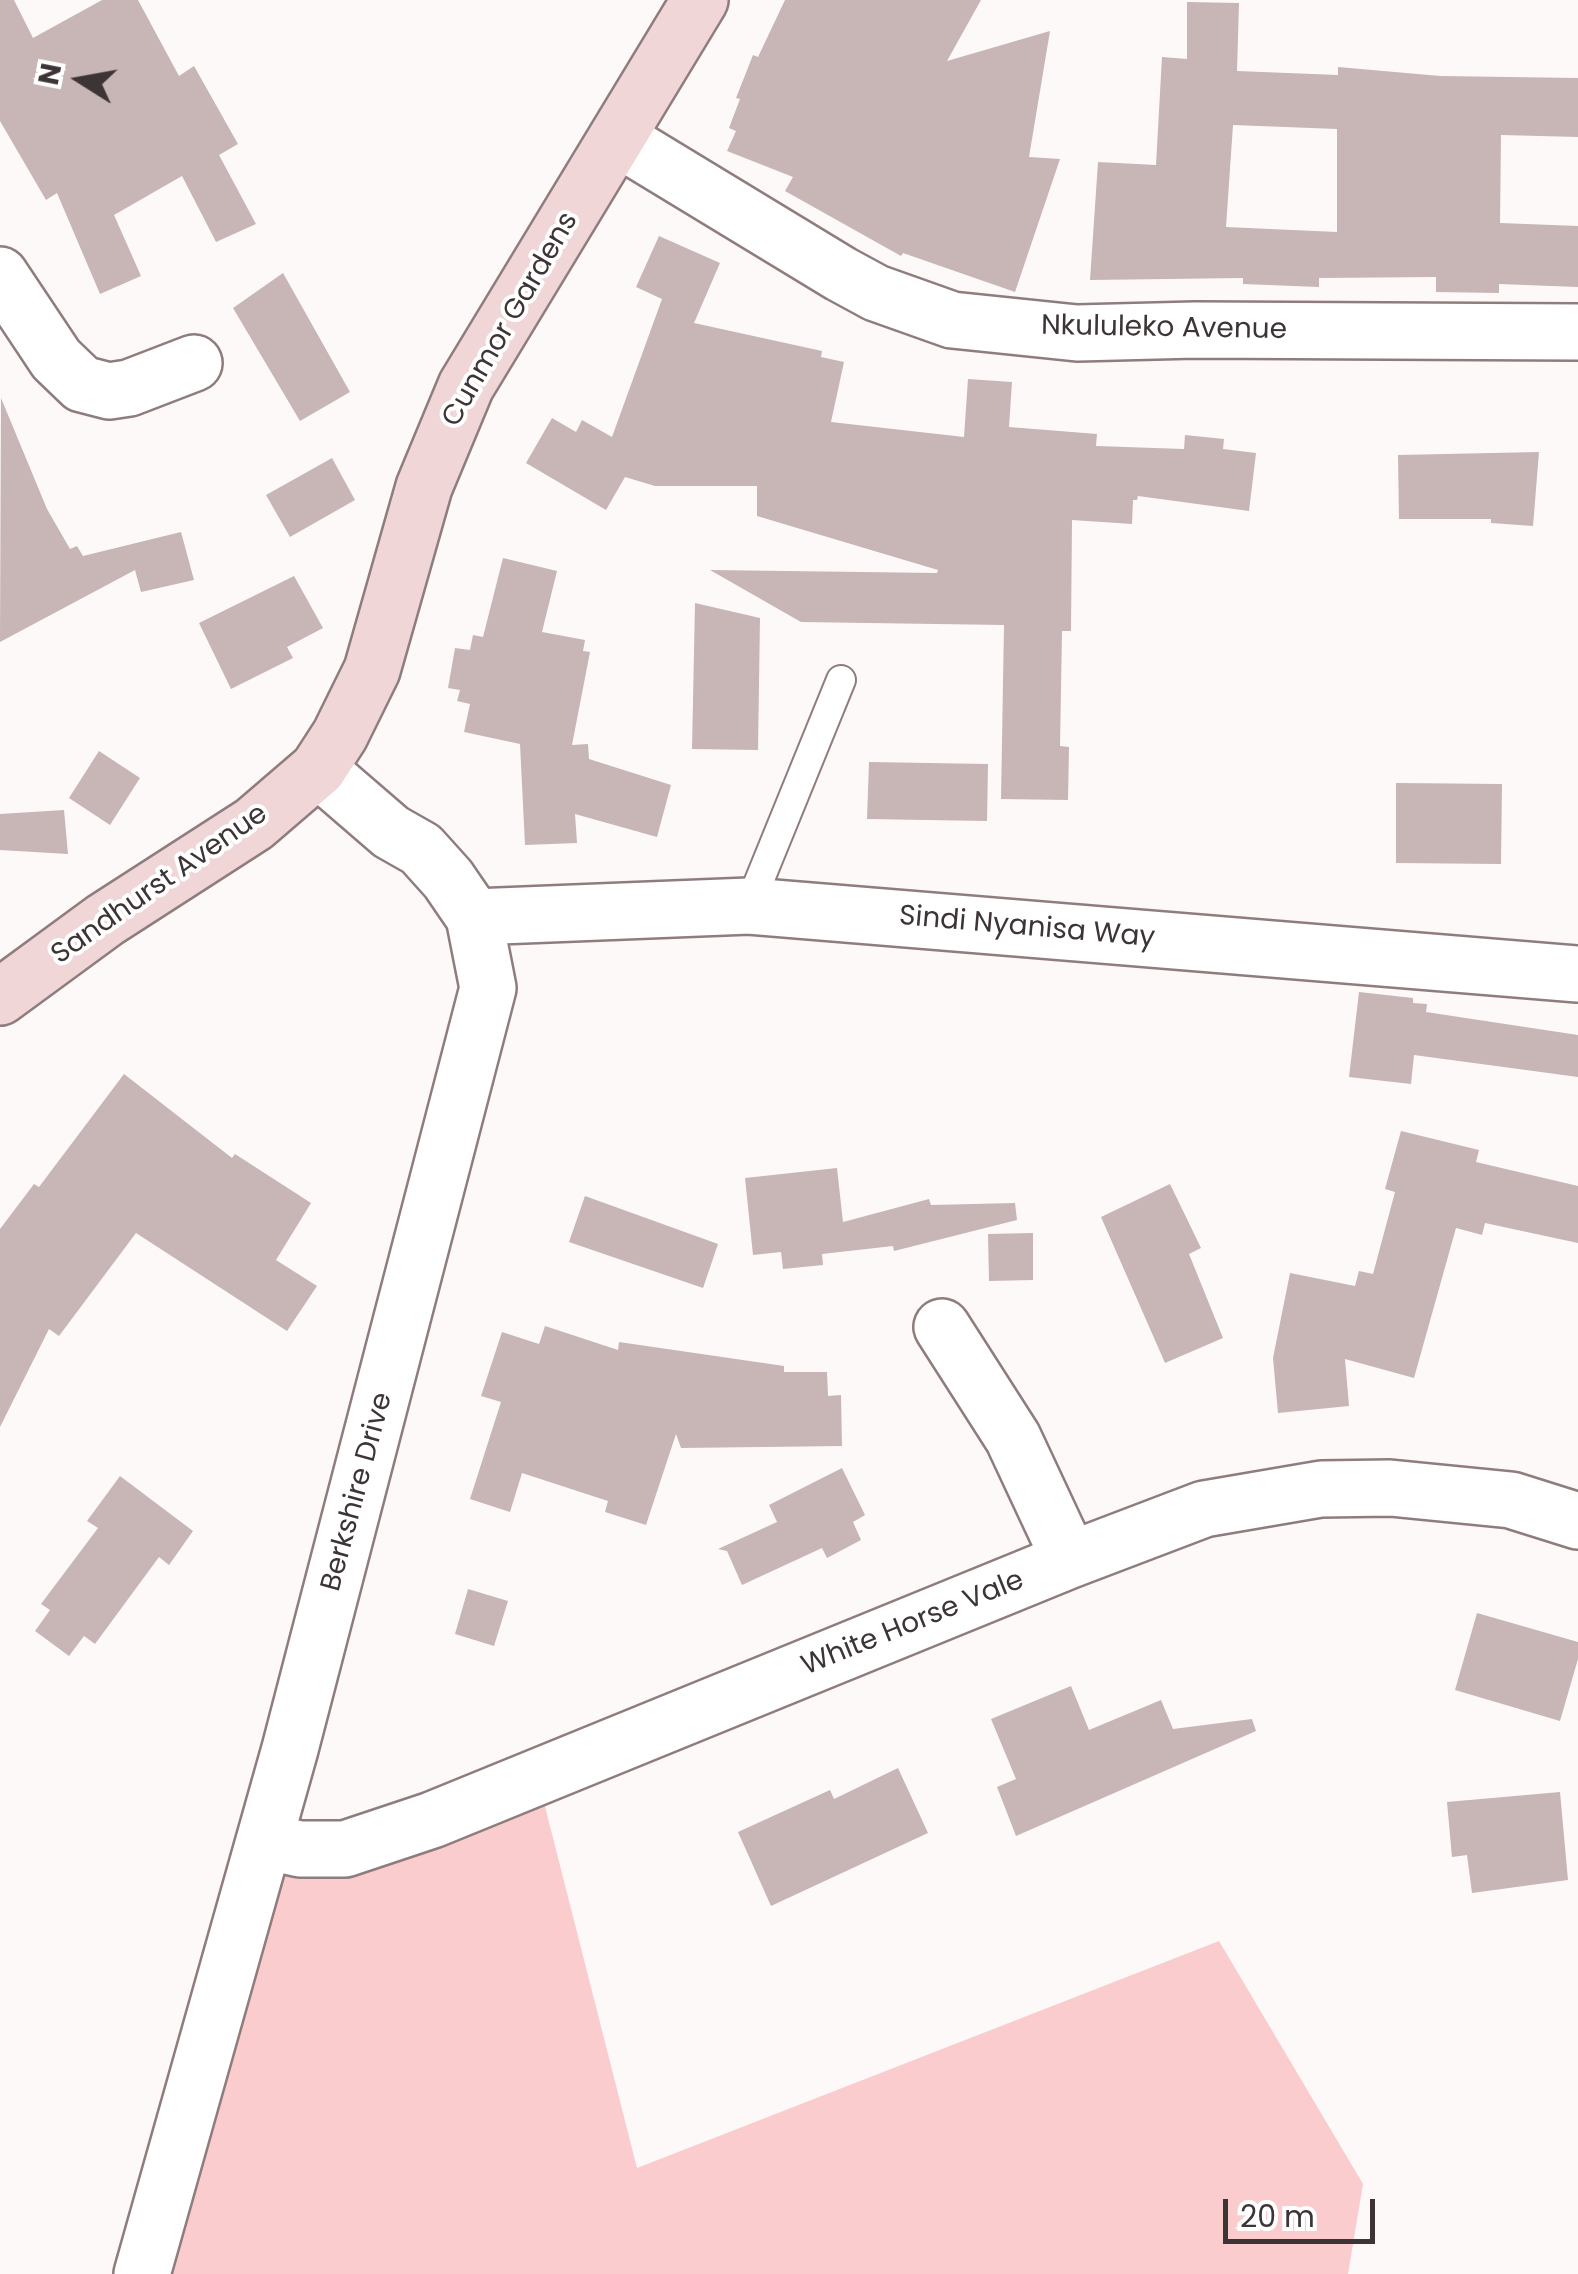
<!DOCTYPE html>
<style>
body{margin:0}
#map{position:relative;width:1578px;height:2274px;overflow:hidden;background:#fdf9f9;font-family:Poppins,sans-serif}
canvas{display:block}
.north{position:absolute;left:30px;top:30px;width:100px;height:100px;-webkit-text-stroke:8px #fff;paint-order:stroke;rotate:281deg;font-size:28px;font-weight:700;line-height:40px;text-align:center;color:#3c3435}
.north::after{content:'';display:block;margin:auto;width:35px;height:45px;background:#3c3435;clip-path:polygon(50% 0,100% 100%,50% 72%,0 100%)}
.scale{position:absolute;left:1223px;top:2199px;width:152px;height:45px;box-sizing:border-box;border:5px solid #3c3435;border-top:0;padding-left:12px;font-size:30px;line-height:35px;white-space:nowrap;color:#3c3435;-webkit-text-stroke:8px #fff;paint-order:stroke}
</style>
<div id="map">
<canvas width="1578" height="2274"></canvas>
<div class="north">N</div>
<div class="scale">20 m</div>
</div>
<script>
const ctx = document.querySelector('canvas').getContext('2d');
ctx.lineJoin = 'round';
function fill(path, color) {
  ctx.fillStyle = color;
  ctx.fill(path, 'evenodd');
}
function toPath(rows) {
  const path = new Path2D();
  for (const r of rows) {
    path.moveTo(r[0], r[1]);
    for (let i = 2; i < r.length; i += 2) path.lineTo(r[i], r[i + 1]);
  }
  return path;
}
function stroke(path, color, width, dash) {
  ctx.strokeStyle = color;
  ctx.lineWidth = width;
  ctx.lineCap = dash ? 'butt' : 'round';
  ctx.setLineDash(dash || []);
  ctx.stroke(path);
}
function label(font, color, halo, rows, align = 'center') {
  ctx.font = font + ' Poppins,sans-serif';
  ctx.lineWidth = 8;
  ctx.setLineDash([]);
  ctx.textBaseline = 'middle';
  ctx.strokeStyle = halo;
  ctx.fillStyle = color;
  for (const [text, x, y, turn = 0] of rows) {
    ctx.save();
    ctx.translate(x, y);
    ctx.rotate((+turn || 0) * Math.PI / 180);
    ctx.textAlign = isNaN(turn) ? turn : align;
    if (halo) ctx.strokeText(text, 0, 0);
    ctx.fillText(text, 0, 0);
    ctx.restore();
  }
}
fill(toPath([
 [538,1779,637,2168,1219,1941,1363,2184,1348,2274,139,2274,260,1843]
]), '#faccce');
fill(toPath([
 [0,0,14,0,33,38,102,0,138,0,179,76,194,66,238,144,219,155,256,224,216,242,182,176,114,215,141,276,100,294,57,193,46,200,0,121],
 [785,0,981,0,947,61,1050,31,1029,157,1060,159,1015,292,903,253,901,256,785,191,793,177,727,151,736,131,729,128,740,99,736,98,753,55,758,57],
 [1187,2,1239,3,1237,71,1338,75,1338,67,1440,76,1578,78,1578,137,1501,135,1500,223,1578,226,1578,287,1499,284,1499,293,1436,292,1436,277,1319,278,1319,287,1243,284,1243,278,1090,280,1098,162,1156,165,1162,57,1187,59],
 [1233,125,1337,129,1337,232,1226,227],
 [659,236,720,263,694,323,822,351,821,357,844,362,831,422,964,437,968,379,1012,382,1009,427,1097,434,1096,446,1184,449,1185,435,1224,439,1223,449,1256,453,1249,511,1138,496,1137,500,1133,500,1132,524,1072,520,1071,631,1062,631,1060,746,1069,747,1068,800,1001,799,1004,625,801,622,710,570,937,573,938,570,757,516,757,486,655,486,625,477,606,510,526,463,552,418,576,432,582,420,612,437,662,299,636,287],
 [283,273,350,392,300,421,233,308],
 [1,398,47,509,70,549,77,546,83,556,181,532,194,580,141,592,135,570,0,642],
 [1539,452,1533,526,1491,523,1491,519,1399,519,1398,455],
 [332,458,355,500,290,537,266,495],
 [503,558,557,571,542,632,585,640,583,651,590,652,572,745,588,744,589,759,671,785,657,837,575,814,577,843,525,845,520,744,464,732,470,704,457,701,460,690,448,688,455,648,470,650,473,635,483,637],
 [294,576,323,628,287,647,293,658,231,689,199,623],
 [695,603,760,618,758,750,692,749],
 [99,751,140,778,110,825,69,798],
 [869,762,988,764,987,821,867,819],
 [1396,783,1502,784,1501,864,1396,863],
 [64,810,68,854,0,850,0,814],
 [1359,992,1413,998,1413,1003,1427,1004,1426,1012,1578,1035,1578,1077,1414,1055,1411,1084,1349,1077],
 [124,1074,232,1158,235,1154,311,1203,276,1260,317,1286,287,1331,136,1233,59,1336,49,1329,0,1427,0,1229,34,1184,39,1187],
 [1401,1131,1479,1150,1476,1162,1578,1186,1578,1243,1485,1223,1482,1235,1456,1228,1414,1378,1345,1359,1349,1406,1278,1413,1273,1358,1290,1273,1355,1286,1359,1271,1373,1274,1395,1192,1385,1189],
 [837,1168,843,1222,929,1199,931,1205,1015,1203,1017,1220,894,1251,893,1246,822,1254,823,1265,783,1269,781,1252,753,1255,745,1178],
 [1170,1184,1201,1248,1189,1254,1223,1338,1165,1363,1101,1217],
 [585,1196,718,1244,703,1288,569,1242],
 [1033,1233,1033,1280,989,1281,988,1234],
 [545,1326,618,1350,619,1342,784,1366,784,1372,827,1372,828,1396,841,1395,842,1446,681,1448,676,1434,646,1525,605,1512,608,1501,522,1473,510,1512,470,1499,501,1402,481,1396,502,1332,539,1344],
 [842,1468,865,1515,853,1522,861,1540,827,1558,822,1548,742,1585,727,1551,718,1549,777,1522,769,1505],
 [120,1476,193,1531,169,1565,159,1557,95,1644,84,1636,69,1656,35,1631,50,1610,41,1604,98,1528,87,1521],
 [468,1589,508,1601,494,1646,455,1634],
 [1477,1613,1578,1642,1578,1659,1560,1721,1455,1690],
 [1071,1686,1089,1730,1161,1700,1173,1729,1252,1719,1256,1731,1016,1836,997,1787,1016,1779,991,1719],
 [898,1768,928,1833,771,1906,738,1832,830,1790,834,1799],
 [1560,1792,1568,1880,1472,1893,1467,1855,1452,1857,1447,1802]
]), '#c8b5b6');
const lane = toPath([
 [749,906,841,680]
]);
const street = toPath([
 [617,138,841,274,876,293,952,320,1077,333,1195,330,1578,332],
 [0,275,56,359,82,384,109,391,129,388,194,363],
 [474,917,749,906,1578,974],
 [942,1327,1013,1438,1070,1560],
 [264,1841,300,1849,345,1849,432,1820,1070,1560,1204,1509,1321,1489,1390,1488,1511,1500,1578,1521],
 [142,2274,290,1749,488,988,474,917,448,879,421,849,391,832,318,769]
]);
const secondary = toPath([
 [0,997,105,920,254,824,318,769,340,735,372,670,424,487,466,386,700,0]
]);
stroke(lane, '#8f7d7e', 32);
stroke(street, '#8f7d7e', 60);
stroke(secondary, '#8f7d7e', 60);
stroke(lane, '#fff', 28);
stroke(street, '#fff', 55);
stroke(secondary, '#f1d6d8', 55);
label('28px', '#3c3435', '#fff', [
 ["Cunmor Gardens",511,320,-60],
 ["Nkululeko Avenue",1164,329,1],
 ["Sandhurst Avenue",160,885,-35],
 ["Sindi Nyanisa Way",1027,928,5],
 ["Berkshire Drive",358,1492,-75],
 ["White Horse Vale",913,1624,-22]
]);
</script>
